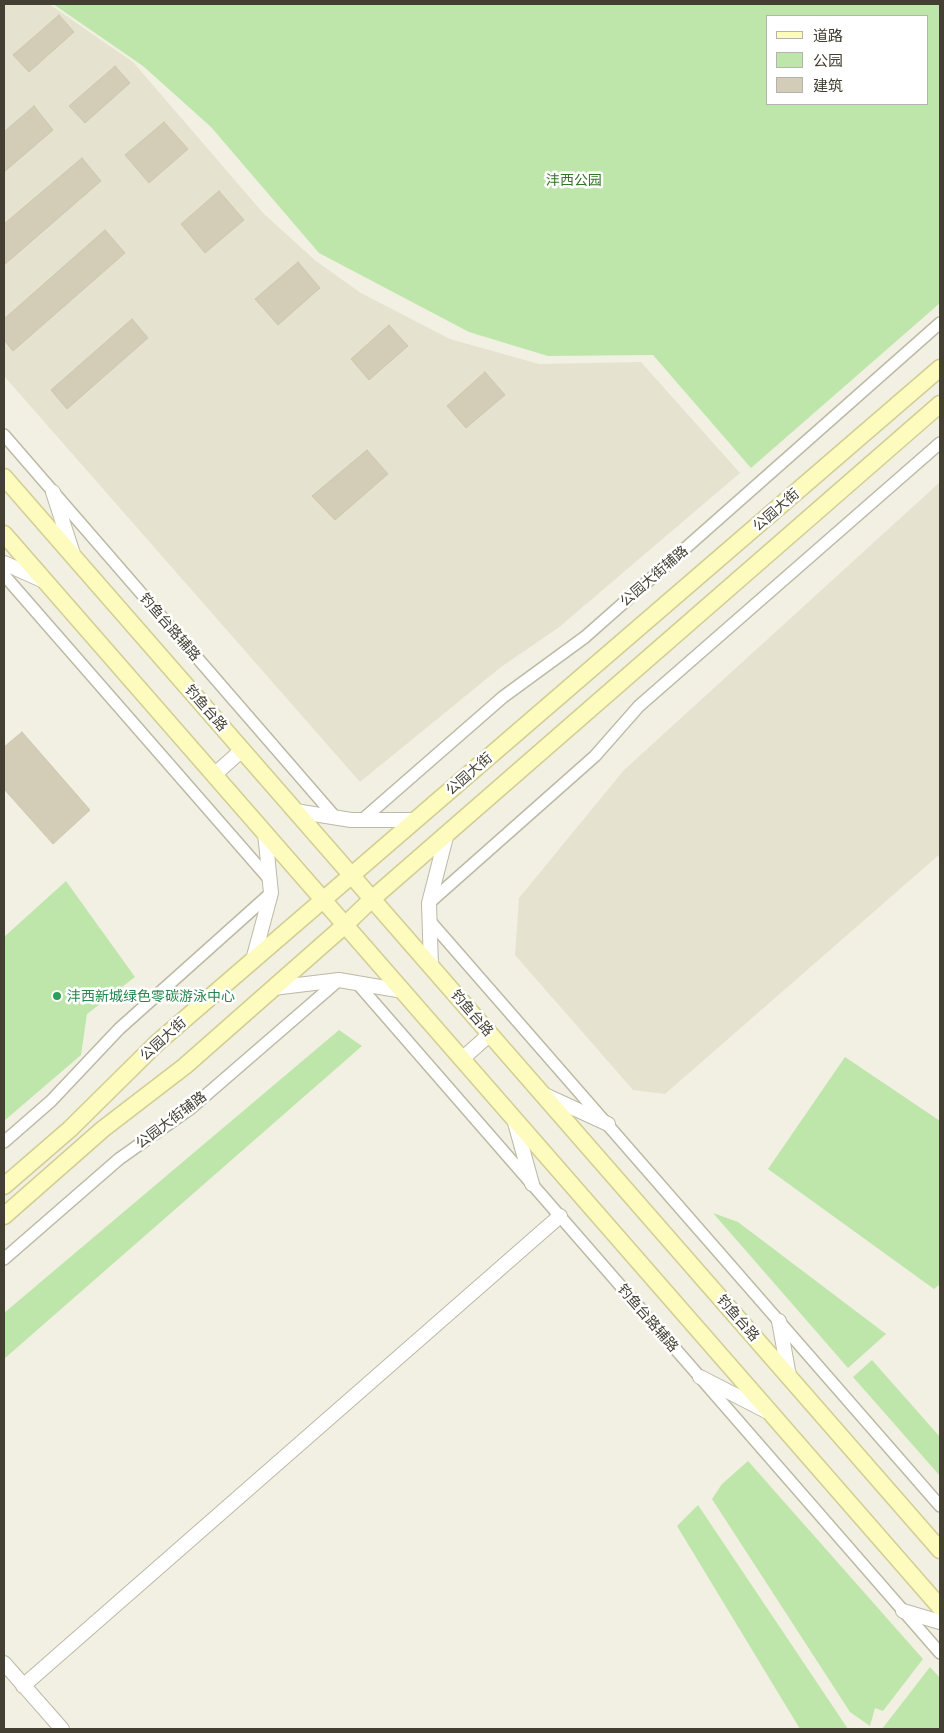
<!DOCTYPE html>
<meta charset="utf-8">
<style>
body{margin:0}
#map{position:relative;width:944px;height:1733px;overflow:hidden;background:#f1f0e2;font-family:Commissioner,"Noto Sans SC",sans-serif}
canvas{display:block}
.frame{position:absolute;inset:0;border:5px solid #434033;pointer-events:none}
.legend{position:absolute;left:766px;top:15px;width:162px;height:90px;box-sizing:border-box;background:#fff;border:1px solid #b4b3ad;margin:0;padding:6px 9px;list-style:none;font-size:15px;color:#434033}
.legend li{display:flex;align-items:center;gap:10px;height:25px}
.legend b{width:25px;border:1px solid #b4b3ad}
</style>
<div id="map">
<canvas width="944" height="1733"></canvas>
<div class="frame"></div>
<ul class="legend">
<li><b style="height:6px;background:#fefbbf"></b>道路</li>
<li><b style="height:14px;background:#bfe6aa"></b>公园</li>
<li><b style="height:14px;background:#d3cdb8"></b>建筑</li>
</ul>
</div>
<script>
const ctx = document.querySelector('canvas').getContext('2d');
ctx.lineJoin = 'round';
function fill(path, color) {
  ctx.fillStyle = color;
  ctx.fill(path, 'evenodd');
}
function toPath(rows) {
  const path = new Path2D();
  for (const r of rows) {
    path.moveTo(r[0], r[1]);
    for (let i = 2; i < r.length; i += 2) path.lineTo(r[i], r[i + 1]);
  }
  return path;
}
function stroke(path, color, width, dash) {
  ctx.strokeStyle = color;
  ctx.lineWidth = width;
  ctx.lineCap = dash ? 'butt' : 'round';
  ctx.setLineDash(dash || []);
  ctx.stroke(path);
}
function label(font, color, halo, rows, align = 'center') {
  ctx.font = font + ' Commissioner,"Noto Sans SC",sans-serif';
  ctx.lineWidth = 5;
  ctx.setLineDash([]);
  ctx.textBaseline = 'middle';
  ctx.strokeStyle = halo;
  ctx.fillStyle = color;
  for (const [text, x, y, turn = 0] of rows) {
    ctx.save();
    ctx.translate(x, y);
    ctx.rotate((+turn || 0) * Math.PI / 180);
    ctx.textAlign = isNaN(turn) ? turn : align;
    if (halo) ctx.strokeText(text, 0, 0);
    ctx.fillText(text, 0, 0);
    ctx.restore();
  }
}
fill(toPath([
 [4,4,49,4,133,62,264,214,316,261,361,293,450,339,539,364,641,362,740,473,558,628,501,667,360,782,4,376],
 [940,482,940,854,665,1094,633,1090,515,955,519,898,624,770]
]), '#e5e3d0');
fill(toPath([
 [53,4,940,4,940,303,751,468,653,355,548,356,469,332,319,253,211,127,143,66],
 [928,16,928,104,768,104,768,16],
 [66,881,135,977,87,1014,81,1055,4,1121,4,937],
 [339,1030,362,1046,4,1359,4,1313],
 [845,1057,940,1121,940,1284,934,1289,768,1169],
 [713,1213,738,1222,886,1334,848,1368],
 [872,1360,940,1437,940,1476,853,1377],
 [748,1461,923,1659,883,1711,875,1708,870,1726,850,1712,712,1499,722,1484],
 [698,1505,848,1729,800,1729,677,1526],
 [930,1667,940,1678,940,1729,882,1729]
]), '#bfe6aa');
const building = toPath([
 [59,15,74,32,29,72,13,55,59,15],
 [115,66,130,83,85,123,69,106,115,66],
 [34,106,53,130,4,172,4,132,34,106],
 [164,122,188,149,149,183,125,155,164,122],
 [82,158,101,181,4,265,4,224,82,158],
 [219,191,244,220,205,253,181,224,219,191],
 [105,230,125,253,13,351,4,340,4,319,105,230],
 [298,262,320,288,278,325,255,299,298,262],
 [132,319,148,338,67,409,51,390,132,319],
 [389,325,408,346,369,380,351,359,389,325],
 [485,372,505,395,466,428,447,406,485,372],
 [367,450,388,474,335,520,312,496,367,450],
 [22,732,90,810,53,844,4,789,4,747,22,732]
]);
fill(building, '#d3cdb8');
stroke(building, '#cdc7ab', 1);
const minor = toPath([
 [4,435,336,818],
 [4,575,270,880],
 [362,820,503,697,585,637,940,323],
 [429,903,595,756,639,706,940,443],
 [429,920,940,1506],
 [357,983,940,1653],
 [4,1142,51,1101,119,1029,271,893],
 [4,1259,119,1159,191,1108,339,980]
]);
const tertiary = toPath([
 [53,492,73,554],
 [4,563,44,581],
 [214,775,242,750],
 [295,811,351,820,416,820],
 [253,960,271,893,265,833],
 [431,966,429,903,447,833],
 [273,988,339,980,403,991],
 [462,1059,490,1034],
 [545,1095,608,1124],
 [514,1119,532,1184],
 [779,1321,789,1376],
 [700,1377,768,1412],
 [903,1611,940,1622],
 [4,1663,62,1729],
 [23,1686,560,1216]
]);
const secondary = toPath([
 [4,477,940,1550],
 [4,534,940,1607],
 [4,1186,70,1129,157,1043,940,368],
 [4,1216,103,1129,185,1066,345,925,372,899,940,404]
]);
stroke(minor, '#bcb9a5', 14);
stroke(tertiary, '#bcb9a5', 16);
stroke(secondary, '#d2cd92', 19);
stroke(minor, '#fff', 11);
stroke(tertiary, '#fff', 14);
stroke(secondary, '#fefbbf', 16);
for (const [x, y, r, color] of [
 [57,996,5,"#2e9e5b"]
]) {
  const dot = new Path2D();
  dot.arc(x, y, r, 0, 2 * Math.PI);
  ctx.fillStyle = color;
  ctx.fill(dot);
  stroke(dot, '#fff', 2);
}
label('14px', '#357327', '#fff', [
 ["沣西公园",574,180]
]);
label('14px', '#434033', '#fff', [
 ["公园大街",776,510,-41],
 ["公园大街辅路",654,576,-41],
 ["钓鱼台路辅路",170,627,49],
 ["钓鱼台路",206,708,49],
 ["公园大街",469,774,-41],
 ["钓鱼台路",472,1013,49],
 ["公园大街",163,1039,-42],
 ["公园大街辅路",171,1120,-37],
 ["钓鱼台路辅路",648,1318,49],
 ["钓鱼台路",738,1318,49]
]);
label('14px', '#27864d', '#fff', [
 ["沣西新城绿色零碳游泳中心",67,996]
], 'left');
</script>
